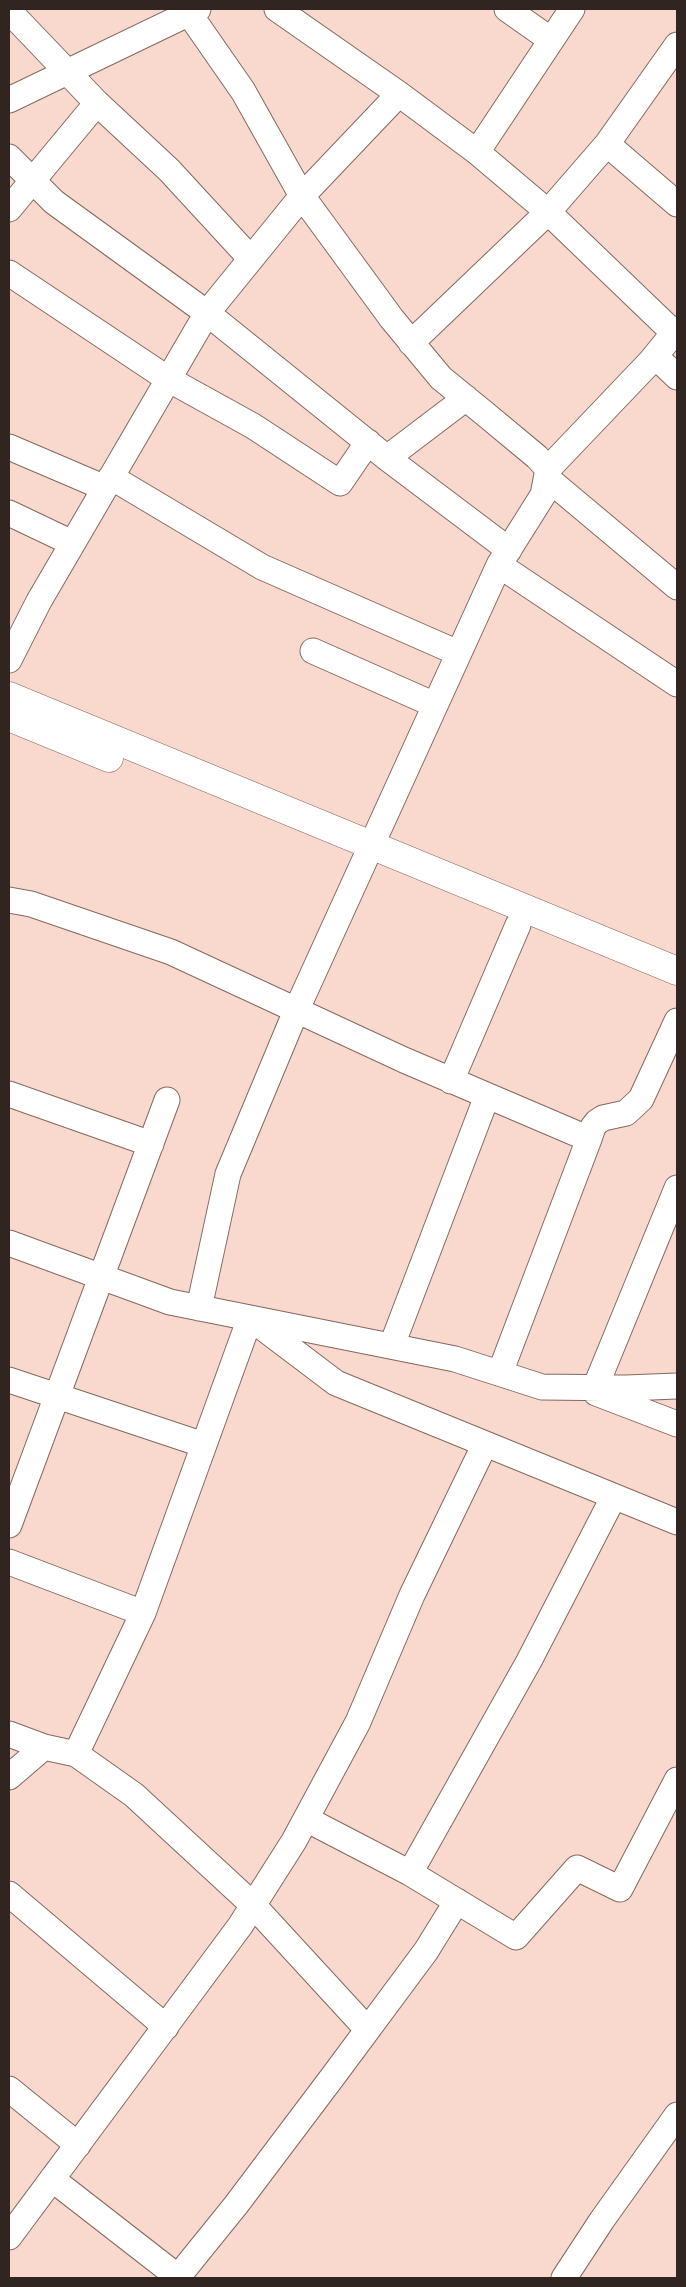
<!DOCTYPE html>
<style>
body{margin:0}
#map{position:relative;width:686px;height:2287px;overflow:hidden;background:#f9d8cd;font-family:"DM Sans",sans-serif}
canvas{display:block}
.frame{position:absolute;inset:0;border:10px solid #312521;pointer-events:none}
</style>
<div id="map">
<canvas width="686" height="2287"></canvas>
<div class="frame"></div>
</div>
<script>
const ctx = document.querySelector('canvas').getContext('2d');
ctx.lineJoin = 'round';
function toPath(rows) {
  const path = new Path2D();
  for (const r of rows) {
    path.moveTo(r[0], r[1]);
    for (let i = 2; i < r.length; i += 2) path.lineTo(r[i], r[i + 1]);
  }
  return path;
}
function stroke(path, color, width, dash) {
  ctx.strokeStyle = color;
  ctx.lineWidth = width;
  ctx.lineCap = dash ? 'butt' : 'round';
  ctx.setLineDash(dash || []);
  ctx.stroke(path);
}
const minor = toPath([
 [186,9,243,91,302,196,392,319,441,378,484,413,537,457,548,469],
 [277,9,399,94,477,152,548,212,674,333],
 [507,9,551,40],
 [9,11,97,103,169,170,251,259],
 [9,100,198,9],
 [607,144,677,204],
 [477,152,572,9],
 [9,157,54,202,207,313,387,458,509,550],
 [9,209,97,103],
 [9,273,168,379,253,426,340,483,368,442],
 [411,343,548,212,607,144,677,45],
 [655,356,677,377],
 [9,447,105,488],
 [387,458,466,398],
 [111,477,262,567,458,653],
 [547,478,677,587],
 [9,513,72,543],
 [499,565,677,684],
 [313,651,435,705],
 [9,660,39,601,207,313,302,196,399,94],
 [9,900,31,904,171,952,404,1060,589,1139,500,1373],
 [451,1081,518,925],
 [9,1094,151,1144],
 [589,1139,593,1127,597,1122,603,1118,626,1113,641,1099,677,1021],
 [9,1243,170,1302,455,1359,542,1387,626,1388,677,1386],
 [199,1308,228,1174,296,1011,499,565,543,495,548,469,651,361,677,329],
 [392,1345,487,1096],
 [9,1380,204,1445],
 [595,1388,677,1188],
 [596,1393,677,1424],
 [613,1498,529,1661,410,1873,516,1937,577,1868,620,1889,677,1780],
 [9,1525,167,1100],
 [9,1562,143,1613],
 [9,1734,44,1747],
 [9,1777,44,1747,76,1754],
 [306,1819,410,1873],
 [9,1894,166,2027],
 [367,2029,253,1905,134,1795,76,1754,143,1613,250,1318,336,1383,677,1522],
 [9,2089,78,2145],
 [52,2179,178,2277],
 [9,2237,240,1926,294,1841,358,1722,412,1595,485,1444],
 [177,2278,236,2205,334,2075,426,1951,457,1901],
 [564,2278,602,2220,677,2115]
]);
const major = toPath([
 [9,696,677,971],
 [9,717,109,758]
]);
stroke(minor, '#85695f', 27);
stroke(major, '#85695f', 29);
stroke(minor, '#fff', 25);
stroke(major, '#fff', 28);
</script>
